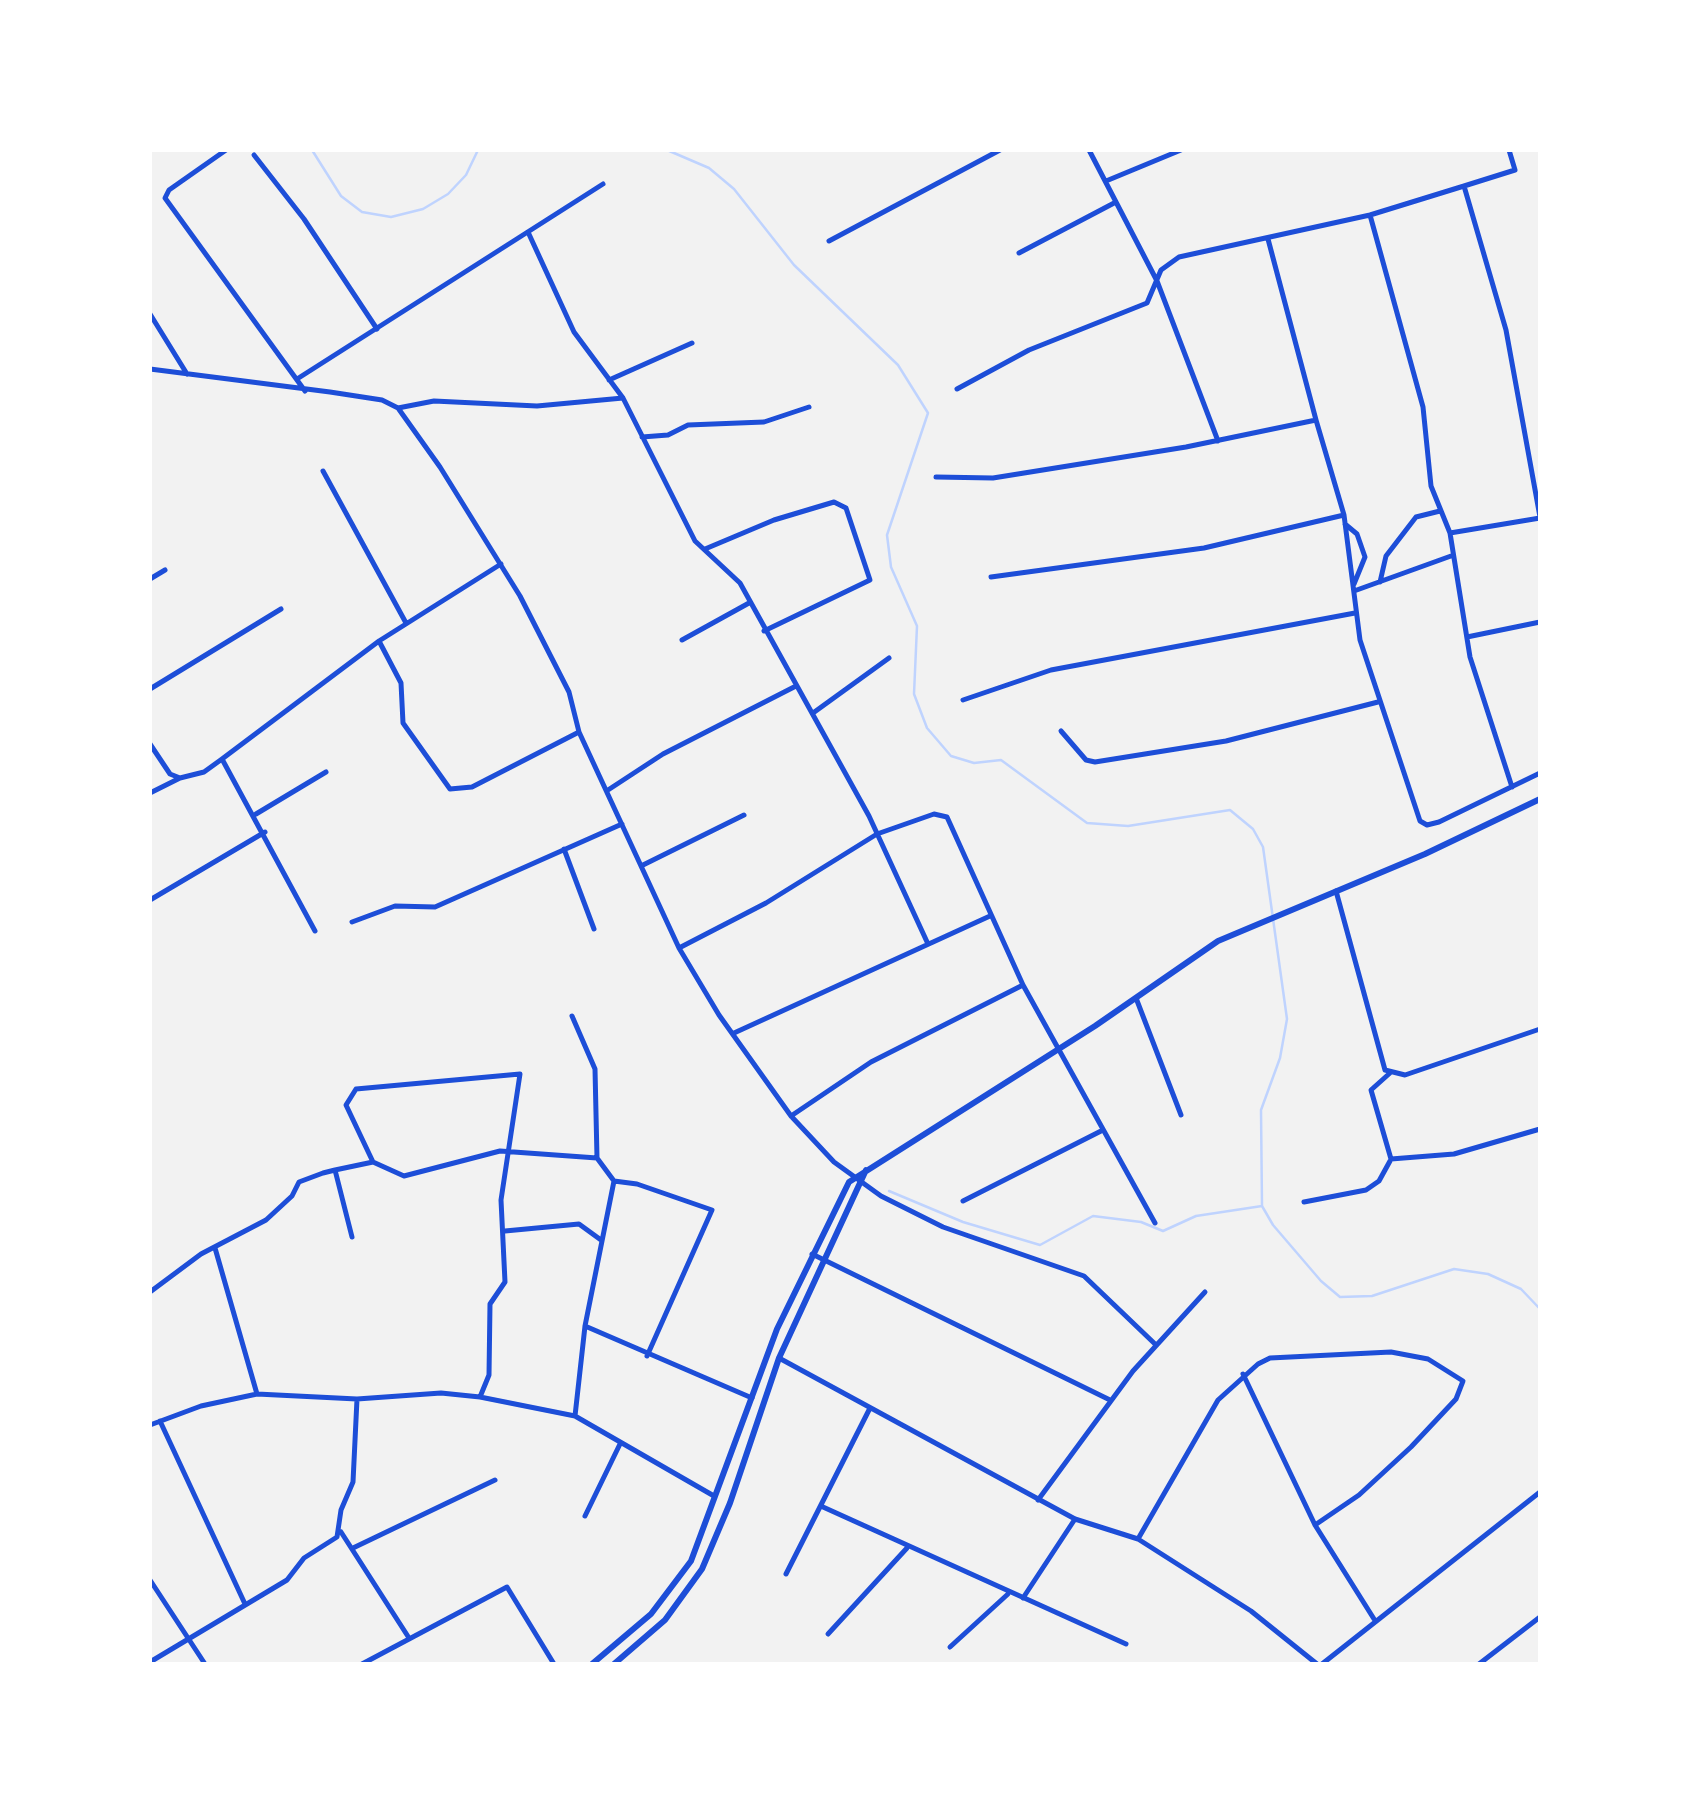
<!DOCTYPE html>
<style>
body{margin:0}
#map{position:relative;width:1690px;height:1814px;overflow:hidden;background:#f2f2f2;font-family:Karla,sans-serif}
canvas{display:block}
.frame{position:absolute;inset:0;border:152px solid #fff;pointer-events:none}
</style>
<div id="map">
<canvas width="1690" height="1814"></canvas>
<div class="frame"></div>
</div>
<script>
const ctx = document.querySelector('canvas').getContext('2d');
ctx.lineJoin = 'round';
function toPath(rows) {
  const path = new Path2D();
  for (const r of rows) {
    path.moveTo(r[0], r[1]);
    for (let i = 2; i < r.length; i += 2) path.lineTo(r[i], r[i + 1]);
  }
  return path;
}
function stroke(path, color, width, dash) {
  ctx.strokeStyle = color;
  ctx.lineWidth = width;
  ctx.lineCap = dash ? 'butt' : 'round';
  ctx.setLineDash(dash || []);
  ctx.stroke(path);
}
stroke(toPath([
 [312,150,341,196,362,212,391,217,423,209,448,194,466,175,478,150],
 [667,150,709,168,734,189,794,265,898,365,928,413,887,535,891,567,917,626,914,694,927,728,951,756,974,763,1001,760,1087,823,1128,826,1230,810,1253,829,1263,847,1287,1019,1280,1058,1261,1110,1262,1206,1273,1225,1321,1281,1340,1297,1372,1296,1454,1269,1488,1274,1521,1289,1540,1309],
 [889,1191,963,1222,1040,1245,1093,1216,1141,1222,1163,1231,1196,1216,1262,1206]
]), '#bfd3fe', 2.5);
stroke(toPath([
 [226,150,169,190,165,198,305,391],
 [1089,150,1157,281,1218,441],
 [1509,150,1515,170,1464,186,1506,330,1540,517],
 [254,155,304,219,377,329],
 [1106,181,1181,150],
 [1370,215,1423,407,1431,486,1450,533,1470,657,1512,787],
 [528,232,574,332,623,398,695,541,740,583,869,816,928,944],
 [829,241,1000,150],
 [1019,253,1116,202],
 [150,314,187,374],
 [150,369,330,392,382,400,398,408,440,467,520,596,569,692,579,732,679,948,719,1015,791,1116,834,1162,881,1196,943,1227,1084,1276,1155,1344],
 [297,379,603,184],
 [609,380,692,343],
 [957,389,1029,350,1147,303,1161,270,1179,257,1370,215,1464,186],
 [398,408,434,401,537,406,623,398],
 [1316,420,1344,515,1360,640,1420,821,1427,825,1439,822,1540,773],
 [642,437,668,435,688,425,764,422,809,407],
 [323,471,406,623],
 [936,477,993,478,1186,447,1316,420,1268,239],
 [1345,524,1357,534,1365,557,1354,584],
 [1450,533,1540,518],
 [705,549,774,520,834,502,846,508,870,580,764,631],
 [991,577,1204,548,1344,515],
 [150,579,165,570],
 [1380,582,1386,556,1416,517,1440,511],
 [1354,591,1451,556],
 [1467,637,1540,622],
 [682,640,749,603],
 [379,641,401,683,403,723,450,789,472,787,579,732],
 [150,689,281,609],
 [963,700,1051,670,1355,613],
 [813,713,889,658],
 [1061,731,1086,760,1095,762,1226,741,1378,702],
 [150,744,170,774,180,778,204,772,222,759,315,931],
 [222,759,379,641,501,564],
 [608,790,663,754,796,686],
 [150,793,180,778],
 [256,814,326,772],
 [564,849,594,929],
 [641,866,744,815],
 [1336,891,1385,1070,1405,1075,1540,1029],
 [150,900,265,832],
 [352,922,395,906,435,907,622,824],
 [679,948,766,903,877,834,934,814,947,817,1023,985,1155,1223],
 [1136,998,1181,1115],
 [572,1016,595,1069,597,1158,614,1181],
 [734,1033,990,916],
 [1390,1073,1371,1090,1391,1159,1454,1154,1540,1129],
 [791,1116,871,1062,1023,985],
 [373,1162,346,1105,356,1089,520,1074,501,1200,505,1282,490,1304,489,1375,480,1397],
 [335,1170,373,1162,404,1176,500,1151,597,1158],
 [963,1201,1103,1130],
 [1304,1202,1366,1190,1379,1181,1390,1161],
 [505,1231,579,1224,601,1240],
 [215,1248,257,1394],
 [812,1254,1110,1400],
 [150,1292,201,1254,266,1220,292,1196,299,1182,323,1173,335,1170,352,1237],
 [585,1326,752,1398],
 [779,1358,1075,1519,1138,1539,1251,1611,1317,1664],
 [1243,1374,1315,1525,1374,1619],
 [575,1416,585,1326,614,1181,637,1184,712,1210,647,1356],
 [160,1421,245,1604],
 [150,1425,201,1406,257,1394,357,1399,441,1393,480,1397,575,1416,714,1496],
 [1038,1500,1133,1371,1205,1292],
 [823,1507,1126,1644],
 [585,1516,620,1444],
 [341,1532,409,1638],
 [1138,1539,1218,1400,1258,1364,1270,1358,1391,1352,1428,1359,1463,1381,1456,1399,1411,1447,1359,1495,1315,1525],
 [353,1548,495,1480],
 [786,1574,869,1410],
 [150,1580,205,1664],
 [1023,1598,1075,1519],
 [828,1634,907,1548],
 [950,1647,1008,1594],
 [150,1662,287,1580,304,1558,337,1537,341,1510,353,1482,357,1399],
 [362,1664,507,1587,554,1664],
 [1322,1664,1540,1492],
 [1479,1664,1540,1617]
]), '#1d4ed8', 5);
stroke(toPath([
 [592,1664,651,1614,691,1561,777,1329,849,1182,1095,1026,1218,941,1425,854,1540,799],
 [614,1664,665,1620,702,1569,730,1503,779,1358,866,1170]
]), '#1d4ed8', 6);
</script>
